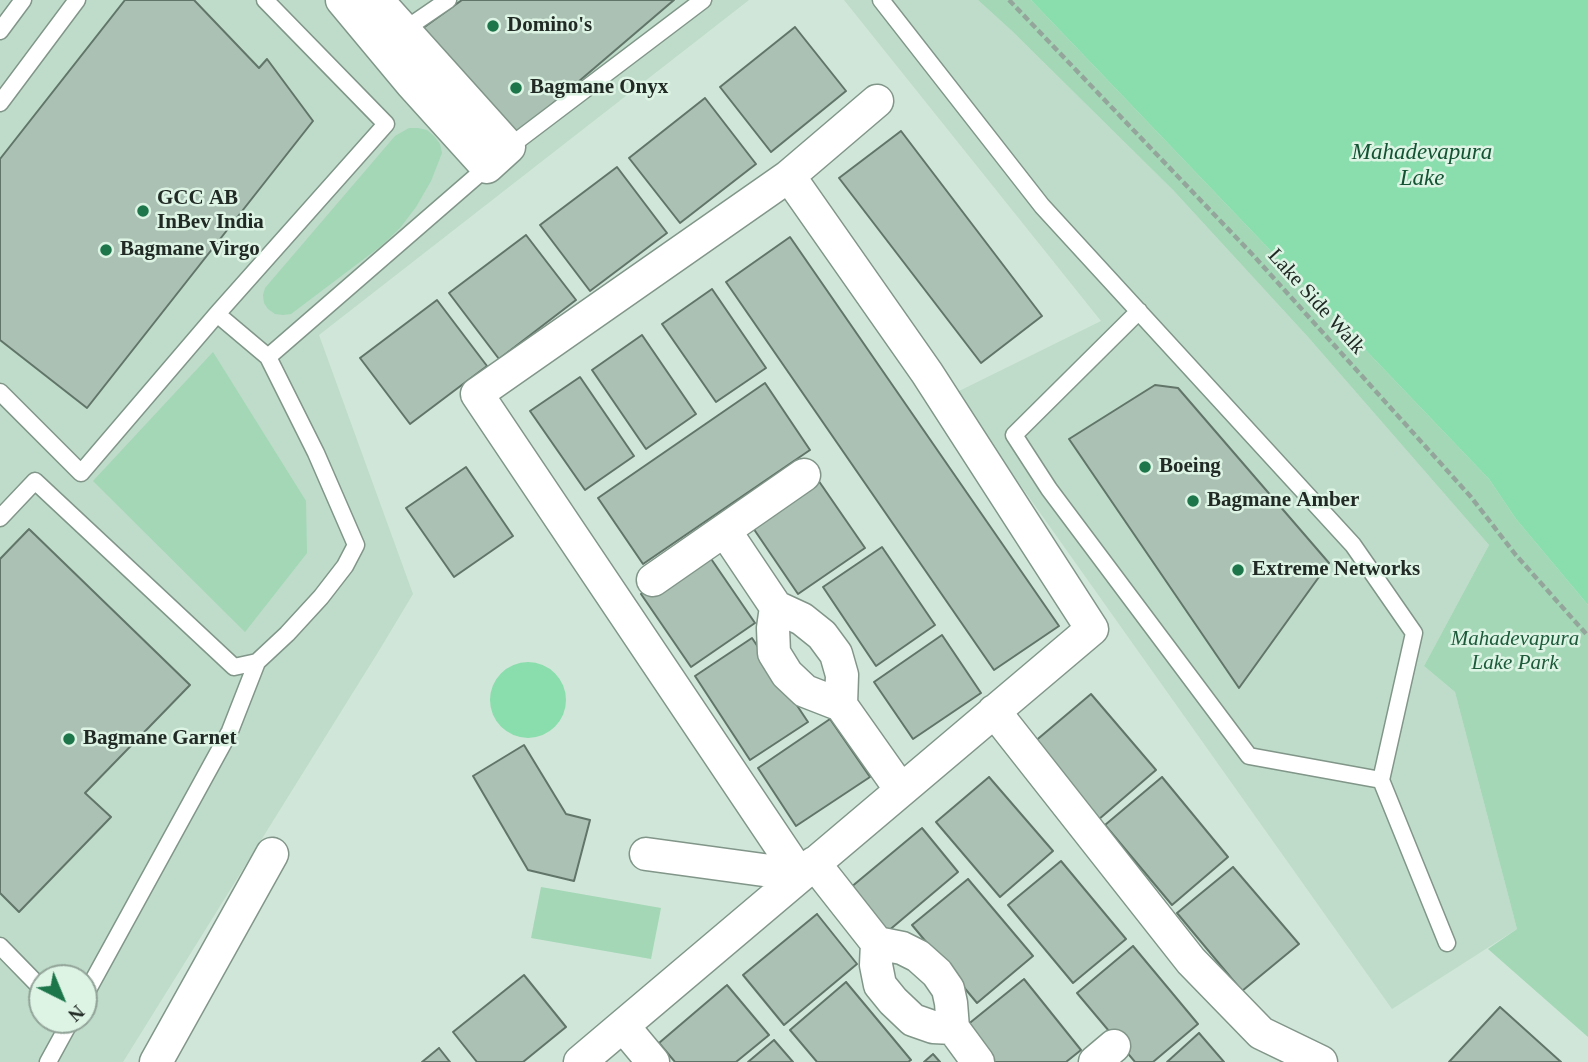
<!DOCTYPE html>
<style>
body{margin:0}
#map{position:relative;width:1588px;height:1062px;overflow:hidden;background:#d0e6d8;font-family:Georgia,serif}
canvas{display:block}
.north{position:absolute;left:28px;top:964px;width:70px;height:70px;box-sizing:border-box;background:#ddf4e5;border:2px solid #92a398;border-radius:50%;rotate:137deg;font-size:19px;font-weight:700;line-height:28px;text-align:center;color:#212a24}
.north::after{content:'';display:block;margin:auto;width:24px;height:32px;background:#1c764a;clip-path:polygon(50% 0,100% 100%,50% 72%,0 100%)}
</style>
<div id="map">
<canvas width="1588" height="1062"></canvas>
<div class="north">N</div>
</div>
<script>
const ctx = document.querySelector('canvas').getContext('2d');
ctx.lineJoin = 'round';
function fill(path, color) {
  ctx.fillStyle = color;
  ctx.fill(path, 'evenodd');
}
function toPath(rows) {
  const path = new Path2D();
  for (const r of rows) {
    if (r.length === 3) {
      path.moveTo(r[0] + r[2], r[1]);
      path.arc(r[0], r[1], r[2], 0, 2 * Math.PI);
      continue;
    }
    path.moveTo(r[0], r[1]);
    for (let i = 2; i < r.length; i += 2) path.lineTo(r[i], r[i + 1]);
  }
  return path;
}
function stroke(path, color, width, dash) {
  ctx.strokeStyle = color;
  ctx.lineWidth = width;
  ctx.lineCap = dash ? 'butt' : 'round';
  ctx.setLineDash(dash || []);
  ctx.stroke(path);
}
function label(font, color, halo, rows, align = 'center') {
  ctx.font = font + ' Georgia,serif';
  ctx.lineWidth = 5;
  ctx.setLineDash([]);
  ctx.textBaseline = 'middle';
  ctx.strokeStyle = halo;
  ctx.fillStyle = color;
  for (const [text, x, y, turn = 0] of rows) {
    ctx.save();
    ctx.translate(x, y);
    ctx.rotate((+turn || 0) * Math.PI / 180);
    ctx.textAlign = isNaN(turn) ? turn : align;
    if (halo) ctx.strokeText(text, 0, 0);
    ctx.fillText(text, 0, 0);
    ctx.restore();
  }
}
fill(toPath([
 [0,0,749,0,319,335,413,594,380,649,123,1062,0,1062],
 [42,978,84,978,84,1020,42,1020],
 [844,0,978,0,1012,31,1173,190,1308,337,1489,545,1424,666,1455,692,1517,929,1392,1009,955,393,1101,321]
]), '#bedcc9');
fill(toPath([
 [978,0,1031,0,1489,479,1516,519,1588,605,1588,1037,1488,949,1517,929,1455,692,1424,666,1489,545,1308,337,1173,190,1012,31],
 [409,128,418,128,427,130,434,136,440,144,442,153,431,181,416,207,400,228,381,246,291,314,283,315,275,314,268,309,264,303,263,295,265,288,395,136],
 [213,352,306,501,307,553,245,632,93,481],
 [541,887,661,908,651,959,531,938]
]), '#a3d7b6');
fill(toPath([
 [1031,0,1588,0,1588,605,1516,519,1489,479],
 [528,700,38]
]), '#8addac');
const building = toPath([
 [125,0,194,0,259,68,267,59,313,121,87,408,0,340,0,159,125,0],
 [462,0,674,0,509,141,412,36,462,0],
 [795,27,846,91,771,152,720,87,795,27],
 [705,98,756,164,680,223,629,158,705,98],
 [901,131,1042,316,981,363,839,178,901,131],
 [617,167,667,233,590,291,540,225,617,167],
 [526,235,576,300,499,359,449,293,526,235],
 [790,237,1059,626,994,670,726,282,790,237],
 [712,289,766,368,716,402,662,324,712,289],
 [437,300,487,366,410,424,360,358,437,300],
 [642,335,696,414,646,449,592,370,642,335],
 [580,377,634,456,585,490,530,411,580,377],
 [765,383,810,450,643,564,598,498,765,383],
 [1155,385,1178,388,1329,563,1239,688,1069,439,1155,385],
 [466,467,513,536,454,577,406,508,466,467],
 [816,477,865,548,798,594,749,522,816,477],
 [29,529,190,685,85,793,111,817,19,912,0,893,0,559,29,529],
 [882,547,935,625,876,666,823,587,882,547],
 [705,550,755,623,691,667,641,594,705,550],
 [942,635,981,693,913,739,874,682,942,635],
 [752,638,808,722,750,760,695,676,752,638],
 [1091,694,1156,770,1098,820,1033,743,1091,694],
 [830,719,870,777,796,826,758,768,830,719],
 [524,745,566,814,590,820,574,881,528,870,473,776,524,745],
 [989,777,1053,851,1000,897,936,822,989,777],
 [1162,777,1228,857,1172,905,1105,825,1162,777],
 [922,828,958,872,887,932,850,888,922,828],
 [1061,861,1126,939,1073,983,1008,905,1061,861],
 [1233,867,1299,944,1242,991,1177,913,1233,867],
 [968,879,1033,956,977,1003,912,925,968,879],
 [817,914,857,964,784,1025,743,975,817,914],
 [1133,946,1198,1024,1153,1062,1135,1062,1077,993,1133,946],
 [524,975,566,1027,523,1062,477,1062,453,1032,524,975],
 [1024,979,1081,1050,1066,1062,994,1062,966,1026,1024,979],
 [846,982,911,1060,908,1062,817,1062,790,1030,846,982],
 [727,985,769,1035,736,1062,675,1062,659,1043,727,985],
 [1500,1007,1561,1062,1449,1062,1500,1007],
 [1199,1033,1224,1062,1167,1062,1199,1033],
 [774,1040,793,1062,748,1062,774,1040],
 [439,1048,450,1062,422,1062,439,1048],
 [933,1054,940,1062,924,1062,933,1054]
]);
fill(building, '#abc1b3');
stroke(building, '#617569', 2);
const service = toPath([
 [881,0,1042,206,1353,545,1414,633,1381,780,1447,943],
 [404,30,448,0],
 [0,31,23,0],
 [0,103,77,0],
 [509,147,703,0],
 [1139,311,1014,435,1049,489,1249,756,1381,780],
 [217,314,268,357],
 [0,392,81,473,217,314,386,124,265,0],
 [0,518,35,481,234,667,257,662,287,634,321,597,345,566,356,545,316,453,268,357,487,167],
 [0,946,42,989],
 [84,997,230,731,257,662],
 [48,1062,71,1020]
]);
const minor = toPath([
 [342,0,412,84,487,167,509,147,377,0],
 [789,176,877,101],
 [725,531,776,607,802,619,822,635,836,654,842,675,841,705],
 [653,580,804,475],
 [776,607,773,628,774,653,787,674,805,691,841,705,901,790],
 [994,711,1191,961,1261,1033,1321,1062],
 [814,863,877,943,902,948,918,956,937,973,948,989,951,1003,953,1028,978,1062],
 [877,943,876,965,880,985,893,1001,913,1020,933,1027,953,1028],
 [623,1026,653,1062],
 [156,1062,272,854],
 [580,1062,1092,629,927,373,789,176,477,394,800,875,646,854],
 [1095,1062,1114,1046]
]);
stroke(service, '#819689', 19);
stroke(minor, '#819689', 35);
stroke(toPath([
 [1009,0,1252,254,1471,497,1515,554,1588,636]
]), '#94a69b', 4.5, [7, 3.5]);
stroke(service, '#fff', 16);
stroke(minor, '#fff', 32);
for (const [x, y, r, color] of [
 [493,26,7,"#1c764a"],
 [516,88,7,"#1c764a"],
 [143,211,7,"#1c764a"],
 [106,250,7,"#1c764a"],
 [1145,467,7,"#1c764a"],
 [1193,501,7,"#1c764a"],
 [1238,570,7,"#1c764a"],
 [69,739,7,"#1c764a"]
]) {
  const dot = new Path2D();
  dot.arc(x, y, r, 0, 2 * Math.PI);
  ctx.fillStyle = color;
  ctx.fill(dot);
  stroke(dot, '#ddf4e5', 2.5);
}
label('bold 21px', '#212a24', '#ddf4e5', [
 ["Domino's",507,26],
 ["Bagmane Onyx",530,88],
 ["GCC AB",157,199],
 ["InBev India",157,223],
 ["Bagmane Virgo",120,250],
 ["Boeing",1159,467],
 ["Bagmane Amber",1207,501],
 ["Extreme Networks",1252,570],
 ["Bagmane Garnet",83,739]
], 'left');
label('21px', '#212a24', '#ddf4e5', [
 ["Lake Side Walk",1316,302,48]
]);
label('italic 21px', '#1c5a3a', '#ddf4e5', [
 ["Mahadevapura",1515,639],
 ["Lake Park",1515,663]
]);
label('italic 23px', '#135333', '#ddf4e5', [
 ["Mahadevapura",1422,153],
 ["Lake",1422,179]
]);
</script>
